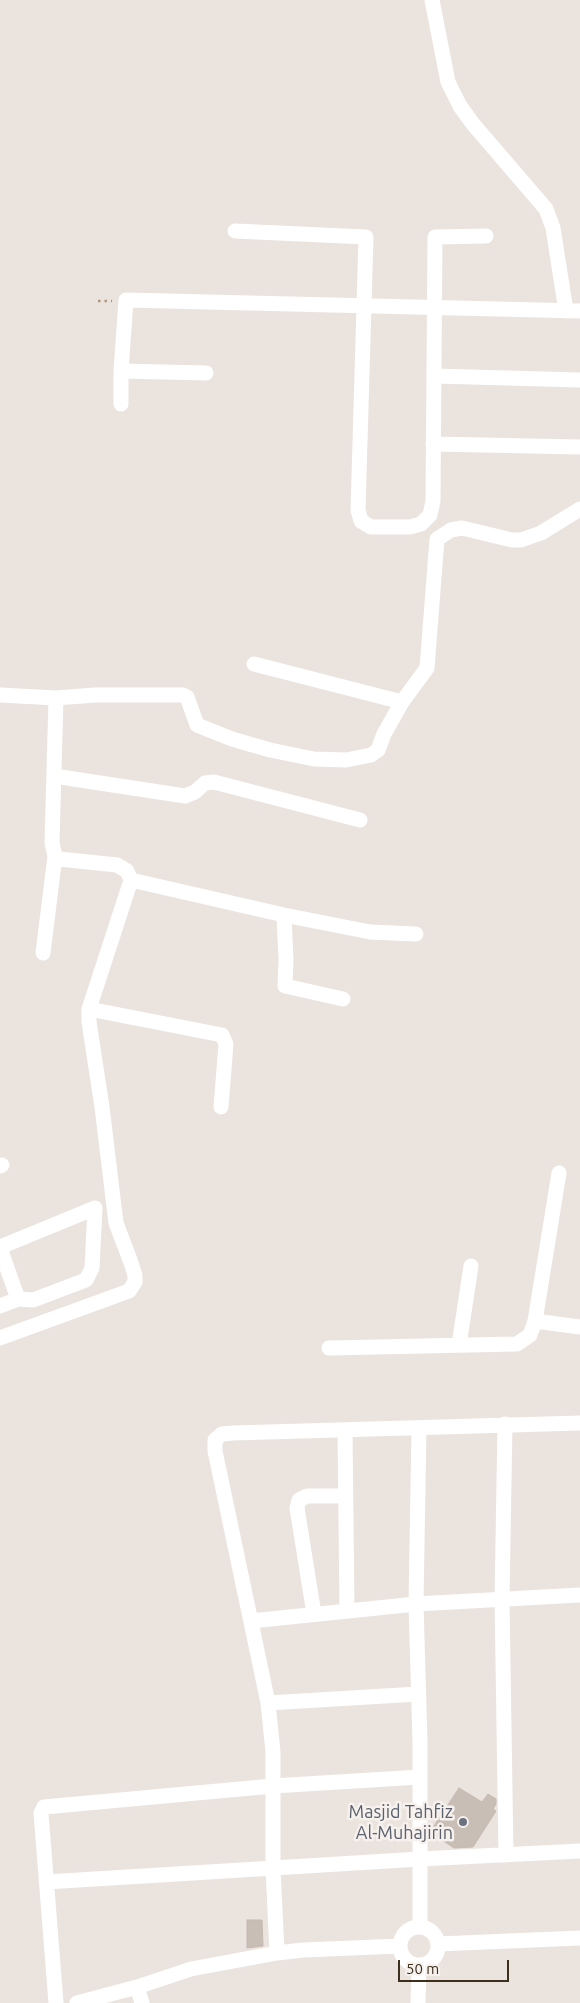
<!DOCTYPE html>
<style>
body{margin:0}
#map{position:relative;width:580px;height:2003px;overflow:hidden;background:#ebe3de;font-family:Ubuntu,sans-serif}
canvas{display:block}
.scale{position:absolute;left:398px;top:1960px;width:111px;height:22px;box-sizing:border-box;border:2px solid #3c2f1e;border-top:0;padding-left:6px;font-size:15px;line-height:18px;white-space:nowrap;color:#3c2f1e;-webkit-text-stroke:4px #f7f1ee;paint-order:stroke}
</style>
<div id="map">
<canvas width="580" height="2003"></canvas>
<div class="scale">50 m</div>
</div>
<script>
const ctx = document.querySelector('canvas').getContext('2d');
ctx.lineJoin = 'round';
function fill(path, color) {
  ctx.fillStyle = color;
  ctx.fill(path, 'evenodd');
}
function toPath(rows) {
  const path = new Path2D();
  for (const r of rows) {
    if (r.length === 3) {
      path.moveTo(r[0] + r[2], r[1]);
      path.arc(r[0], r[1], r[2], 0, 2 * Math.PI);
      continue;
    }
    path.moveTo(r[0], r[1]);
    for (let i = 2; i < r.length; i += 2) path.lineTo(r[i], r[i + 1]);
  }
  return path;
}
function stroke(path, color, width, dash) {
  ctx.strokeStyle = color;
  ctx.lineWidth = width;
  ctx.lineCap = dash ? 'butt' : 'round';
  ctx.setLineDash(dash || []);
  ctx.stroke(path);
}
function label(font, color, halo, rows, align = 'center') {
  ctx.font = font + ' Ubuntu,sans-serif';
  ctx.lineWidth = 5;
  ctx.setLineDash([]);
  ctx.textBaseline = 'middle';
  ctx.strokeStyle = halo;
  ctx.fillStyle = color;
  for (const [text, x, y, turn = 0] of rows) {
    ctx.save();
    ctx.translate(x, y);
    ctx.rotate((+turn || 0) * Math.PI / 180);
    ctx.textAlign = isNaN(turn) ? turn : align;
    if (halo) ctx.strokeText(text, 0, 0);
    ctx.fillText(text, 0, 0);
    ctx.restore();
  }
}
const building = toPath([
 [459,1788,482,1802,488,1794,496,1799,496,1804,493,1809,496,1811,473,1847,454,1848,430,1832,459,1788],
 [247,1920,262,1920,263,1946,247,1948,247,1920]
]);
fill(building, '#c9beb6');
stroke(building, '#c5b9b0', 1);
stroke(toPath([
 [98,301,112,301]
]), '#b2977b', 2.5, [2.5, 4]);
stroke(toPath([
 [432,0,448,82,460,106,473,124,546,209,553,228,566,311],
 [235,231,366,237,358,510,361,521,371,527,410,527,421,524,430,515,433,501,435,237,486,236],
 [121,371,206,373],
 [434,376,580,380],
 [121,404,121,371,126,300,580,311],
 [433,444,580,447],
 [254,664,402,702],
 [0,695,56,698],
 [54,776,185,796,195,792,205,783,214,782,360,820],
 [131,880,284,915,286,960,285,986,343,999],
 [284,915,370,932,416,934],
 [43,953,55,856],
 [89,1009,222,1035,226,1044,221,1107],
 [0,1166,2,1165],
 [0,1247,95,1208,92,1268,86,1280,33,1300,18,1299,0,1306],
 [0,1248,18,1299],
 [535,1321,559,1173],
 [0,1338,129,1291,135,1282,135,1275,130,1260,116,1223,102,1107,89,1022,89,1009,131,880,127,871,117,865,59,859,55,856,52,843,56,698,95,695,183,695,187,697,197,725,232,739,270,750,314,759,346,760,371,755,378,750,384,734,402,702,427,668,437,539,451,530,462,528,512,540,521,540,541,533,580,509],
 [459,1345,471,1266],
 [329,1348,517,1344,530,1335,535,1321,580,1327],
 [505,1424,502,1599,506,1855],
 [419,1428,416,1604,420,1742,420,1927],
 [345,1430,347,1611],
 [314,1614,297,1508,299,1500,307,1496,346,1496],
 [251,1621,416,1604,580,1595],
 [268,1703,418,1694],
 [46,1882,420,1859,580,1851],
 [419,1946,19],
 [438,1944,580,1938],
 [277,1953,273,1868,273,1752,268,1703,215,1451,215,1440,222,1434,233,1433,580,1423],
 [137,1987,142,2003],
 [56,2003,41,1813,44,1807,273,1786,420,1777],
 [77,2003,137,1987,191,1969,277,1953,303,1950,400,1946],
 [418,2003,419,1965]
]), '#fff', 15);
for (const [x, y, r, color] of [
 [463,1822,5,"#6b7280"]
]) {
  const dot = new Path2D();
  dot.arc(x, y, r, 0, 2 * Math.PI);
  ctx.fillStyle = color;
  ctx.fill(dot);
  stroke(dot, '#f7f1ee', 2);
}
label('18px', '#5b616d', '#f7f1ee', [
 ["Masjid Tahfiz",453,1812],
 ["Al-Muhajirin",453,1833]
], 'right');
</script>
